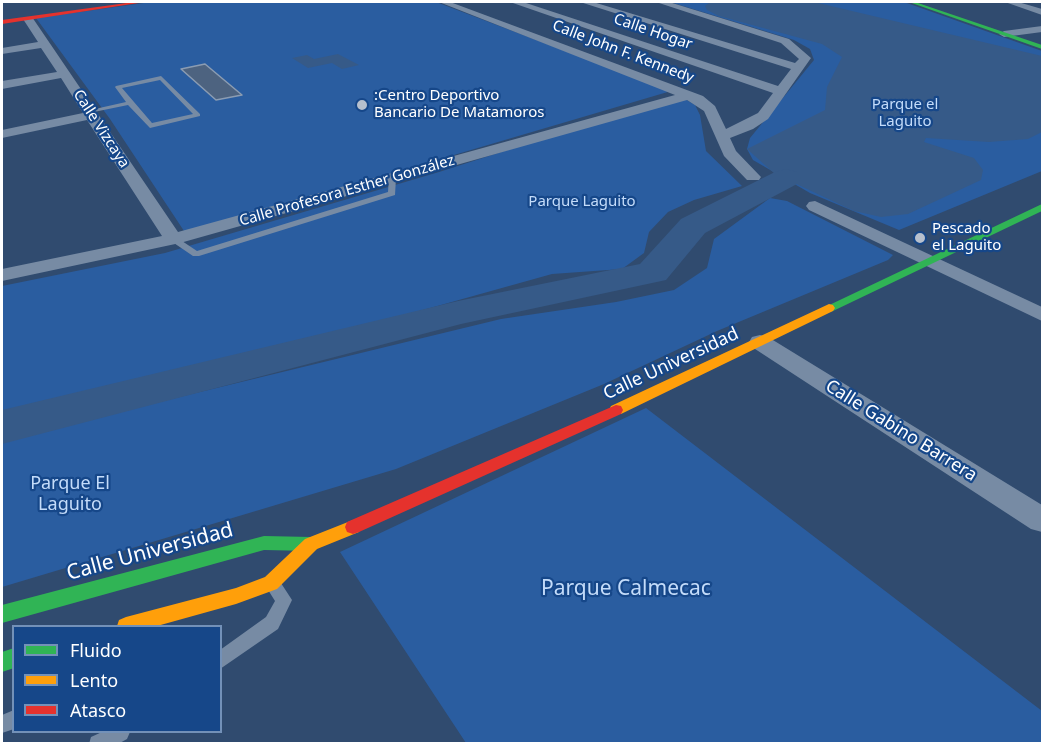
<!DOCTYPE html>
<meta charset="utf-8">
<style>
body{margin:0}
#map{position:relative;width:1044px;height:745px;overflow:hidden;background:#304b6f;font-family:"Noto Sans",sans-serif}
canvas{display:block}
.frame{position:absolute;inset:0;border:3px solid #fff;pointer-events:none}
.legend{position:absolute;left:12px;top:625px;width:210px;height:108px;box-sizing:border-box;background:#164789;border:2px solid #7391b8;margin:0;padding:8px 10px;list-style:none;font-size:18px;color:#fff}
.legend li{display:flex;align-items:center;gap:12px;height:30px}
.legend b{width:30px;border:2px solid #7391b8}
</style>
<div id="map">
<canvas width="1044" height="745"></canvas>
<div class="frame"></div>
<ul class="legend">
<li><b style="height:8px;background:#30b455"></b>Fluido</li>
<li><b style="height:8px;background:#ff9f0a"></b>Lento</li>
<li><b style="height:8px;background:#e5322d"></b>Atasco</li>
</ul>
</div>
<script>
const ctx = document.querySelector('canvas').getContext('2d');
ctx.lineJoin = 'round';
function fill(path, color) {
  ctx.fillStyle = color;
  ctx.fill(path, 'evenodd');
}
function toPath(rows) {
  const path = new Path2D();
  for (const r of rows) {
    path.moveTo(r[0], r[1]);
    for (let i = 2; i < r.length; i += 2) path.lineTo(r[i], r[i + 1]);
  }
  return path;
}
function stroke(path, color, width, dash) {
  ctx.strokeStyle = color;
  ctx.lineWidth = width;
  ctx.lineCap = dash ? 'butt' : 'round';
  ctx.setLineDash(dash || []);
  ctx.stroke(path);
}
function label(font, color, halo, rows, align = 'center') {
  ctx.font = font + ' "Noto Sans",sans-serif';
  ctx.lineWidth = 4.5;
  ctx.setLineDash([]);
  ctx.textBaseline = 'middle';
  ctx.strokeStyle = halo;
  ctx.fillStyle = color;
  for (const [text, x, y, turn = 0] of rows) {
    ctx.save();
    ctx.translate(x, y);
    ctx.rotate((+turn || 0) * Math.PI / 180);
    ctx.textAlign = isNaN(turn) ? turn : align;
    if (halo) ctx.strokeText(text, 0, 0);
    ctx.fillText(text, 0, 0);
    ctx.restore();
  }
}
fill(toPath([
 [151,2,436,2,671,91,186,234,110,119,36,18],
 [670,2,904,2,1042,51,1042,171,899,230,810,193,753,160,747,149,750,138,814,60,810,49,794,40],
 [685,99,695,105,700,115,706,151,742,186,694,200,668,212,649,232,644,253,622,269,552,274,251,358,2,414,2,286,165,253,439,172,542,139],
 [770,198,787,201,893,255,888,260,717,331,604,384,396,469,2,587,2,440,501,319,616,302,674,290,707,268,714,239],
 [646,408,1042,711,1042,743,466,743,340,552]
]), '#2a5da0');
fill(toPath([
 [710,2,814,2,1042,56,1042,132,1028,139,989,142,926,138,924,142,974,158,983,170,981,180,908,214,881,217,854,211,775,174,747,149,825,110,827,87,842,57,822,44,719,16,707,10,705,6],
 [338,54,359,65,342,69,332,63,308,68,292,58,307,55,314,59]
]), '#365a88');
fill(toPath([
 [786,169,797,172,801,178,797,184,705,233,666,280,461,324,2,444,2,410,458,301,640,264,681,219,775,172,786,169]
]), '#365a88');
const building = toPath([
 [205,64,242,95,216,100,181,69,205,64]
]);
fill(building, '#4d6380');
stroke(building, '#8b9cb2', 1.5);
fill(toPath([
 [161,76,200,114,200,116,150,128,128,105,89,113,86,111,126,102,115,87,116,86,161,76],
 [160,80,193,114,152,123,122,88,160,80],
 [389,176,396,178,395,195,199,256,193,256,168,239,173,236,176,237,197,251,388,192,389,176],
 [273,578,279,580,292,600,278,629,220,669,220,650,266,617,275,601,265,585,267,580,273,578],
 [14,710,14,729,2,733,2,715,14,710],
 [102,732,130,732,127,739,118,744,89,744,91,737,102,732]
]), '#778ba4');
fill(toPath([
 [439,2,450,2,703,96,715,106,726,129,758,113,773,93,510,2,523,2,778,86,791,69,580,2,593,2,795,63,799,59,781,43,656,2,669,2,789,39,811,58,768,119,753,129,730,138,736,151,761,177,759,180,747,180,724,156,704,111,687,100,180,243,2,281,2,269,162,236,87,120,2,138,2,130,83,113,61,78,2,89,2,81,57,72,41,48,2,54,2,48,38,42,23,19,24,17,32,17,178,232,675,95,439,2],
 [1005,2,1018,2,1042,9,1042,15,1005,2],
 [1042,26,1042,32,1004,37,999,34,1004,31,1042,26],
 [815,201,1042,307,1042,321,809,210,806,206,809,202,815,201],
 [760,335,768,337,1042,505,1042,532,1031,529,752,347,749,342,752,337,760,335]
]), '#778ba4');
fill(toPath([
 [909,2,915,2,1042,45,1042,49,909,2],
 [1042,204,1042,211,833,311,829,312,823,308,1042,204],
 [264,536,311,537,317,539,320,544,317,549,311,551,264,550,2,623,2,605,264,536],
 [14,648,14,668,2,672,2,652,14,648]
]), '#30b455');
fill(toPath([
 [829,304,833,305,835,308,833,311,621,414,611,414,609,410,611,406,829,304],
 [353,520,359,522,361,527,359,532,317,549,277,589,236,604,157,626,117,626,119,620,126,617,236,588,265,577,305,539,353,520]
]), '#ff9f0a');
fill(toPath([
 [134,2,145,2,2,24,2,20,134,2],
 [616,405,621,406,623,410,621,414,359,532,353,534,347,532,345,527,347,522,616,405]
]), '#e5322d');
for (const [x, y, r, color] of [
 [362,105,6,"#b7c0cd"],
 [920,238,6,"#b7c0cd"]
]) {
  const dot = new Path2D();
  dot.arc(x, y, r, 0, 2 * Math.PI);
  ctx.fillStyle = color;
  ctx.fill(dot);
  stroke(dot, '#164789', 2);
}
label('15px', '#fff', '#164789', [
 ["Calle Hogar",653,32,19],
 ["Calle John F. Kennedy",623,52,21],
 ["Calle Vizcaya",101,129,57],
 ["Calle Profesora Esther González",347,191,-16]
]);
label('15px', '#fff', '#164789', [
 [":Centro Deportivo",374,96],
 ["Bancario De Matamoros",374,113],
 ["Pescado",932,229],
 ["el Laguito",932,246]
], 'left');
label('15px', '#c4dcfa', '#164789', [
 ["Parque el",905,105],
 ["Laguito",905,122],
 ["Parque Laguito",582,202]
]);
label('18px', '#fff', '#164789', [
 ["Calle Universidad",671,364,-25],
 ["Calle Gabino Barrera",901,431,32]
]);
label('18px', '#c4dcfa', '#164789', [
 ["Parque El",70,484],
 ["Laguito",70,505]
]);
label('21px', '#fff', '#164789', [
 ["Calle Universidad",150,552,-15]
]);
label('21px', '#c4dcfa', '#164789', [
 ["Parque Calmecac",626,589]
]);
</script>
